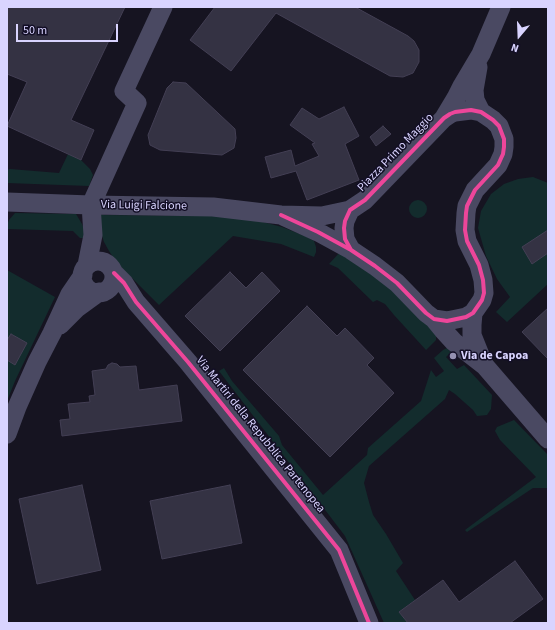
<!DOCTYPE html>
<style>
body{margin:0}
#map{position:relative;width:555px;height:630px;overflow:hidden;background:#161421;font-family:"Source Sans 3",sans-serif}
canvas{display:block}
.frame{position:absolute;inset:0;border:8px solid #d9d4ff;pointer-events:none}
.north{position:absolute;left:499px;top:16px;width:40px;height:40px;-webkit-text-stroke:3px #130f26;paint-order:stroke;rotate:199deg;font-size:11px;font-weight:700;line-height:16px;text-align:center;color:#d9d4ff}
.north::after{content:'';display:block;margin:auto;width:14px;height:18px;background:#d9d4ff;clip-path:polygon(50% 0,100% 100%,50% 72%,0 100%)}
.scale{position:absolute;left:16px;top:24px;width:102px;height:18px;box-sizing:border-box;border:2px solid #d9d4ff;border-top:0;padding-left:5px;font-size:12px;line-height:14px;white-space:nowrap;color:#d9d4ff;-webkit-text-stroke:3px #130f26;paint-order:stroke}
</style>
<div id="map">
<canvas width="555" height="630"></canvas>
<div class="frame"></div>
<div class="north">N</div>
<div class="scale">50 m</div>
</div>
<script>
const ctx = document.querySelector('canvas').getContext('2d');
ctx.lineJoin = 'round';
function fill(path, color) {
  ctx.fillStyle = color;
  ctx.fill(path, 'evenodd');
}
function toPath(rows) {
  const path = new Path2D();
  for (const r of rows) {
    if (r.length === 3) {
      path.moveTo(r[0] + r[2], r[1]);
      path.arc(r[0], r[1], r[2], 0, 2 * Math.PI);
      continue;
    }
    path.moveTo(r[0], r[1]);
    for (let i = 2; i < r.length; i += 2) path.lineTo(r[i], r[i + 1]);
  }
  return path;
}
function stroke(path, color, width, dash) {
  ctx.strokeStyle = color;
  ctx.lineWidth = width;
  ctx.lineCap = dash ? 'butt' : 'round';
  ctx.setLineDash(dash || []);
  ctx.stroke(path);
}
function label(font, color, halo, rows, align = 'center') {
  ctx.font = font + ' "Source Sans 3",sans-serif';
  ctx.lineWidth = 3;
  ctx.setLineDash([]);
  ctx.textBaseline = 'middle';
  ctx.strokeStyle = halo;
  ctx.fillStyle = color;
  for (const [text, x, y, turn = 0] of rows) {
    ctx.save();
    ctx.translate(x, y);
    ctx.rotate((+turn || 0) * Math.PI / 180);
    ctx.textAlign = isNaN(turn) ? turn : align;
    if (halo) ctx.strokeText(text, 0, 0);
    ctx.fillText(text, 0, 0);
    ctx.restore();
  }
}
fill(toPath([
 [68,154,81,160,90,169,93,175,89,186,7,183,7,170,10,169,59,173],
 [533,177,548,183,548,284,507,322,496,312,510,297,497,279,486,256,478,228,481,211,491,194,504,184,518,179],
 [418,209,9],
 [15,213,76,214,82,224,85,232,85,238,80,238,73,231,7,229,7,225,9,220],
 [100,215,220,216,240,218,263,222,282,227,305,236,314,241,316,247,316,252,314,257,281,244,233,236,159,305,117,263,109,251,104,242,101,233],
 [340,252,371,270,436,333,436,340,426,350,394,315,385,304,377,300,373,302,338,268,329,264],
 [7,270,55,297,15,381,7,401],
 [447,348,451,352,446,357,457,369,464,365,492,395,491,409,487,415,477,416,473,410,455,394,449,390,445,399,369,466,364,483,369,502,373,515,386,534,403,563,396,571,415,600,399,612,408,623,384,623,345,536,219,371,224,368,232,381,279,436,282,445,323,495,367,455,368,448,421,401,431,370,436,377,444,371,434,358,443,350],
 [514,420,548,455,548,488,533,488,467,532,465,530,536,477,500,440,495,431,497,427]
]), '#132c2d');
const building = toPath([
 [7,7,125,7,71,120,94,130,81,160,7,126,27,82,7,74,7,7],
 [215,7,355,7,408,36,414,41,419,50,419,62,413,73,403,77,390,76,276,13,231,71,190,40,215,7],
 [173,82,186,83,235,129,236,138,234,148,222,155,160,150,150,145,148,135,167,88,173,82],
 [344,107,359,136,345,144,359,180,307,200,296,171,271,178,265,157,291,150,295,166,319,156,312,144,315,143,290,125,302,108,319,119,344,107],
 [383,126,391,134,376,146,370,137,383,126],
 [548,230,548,253,532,264,522,247,548,230],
 [230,272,246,288,262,272,280,291,220,351,185,316,230,272],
 [307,306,337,336,345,328,374,358,367,365,394,393,330,457,243,370,307,306],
 [548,308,548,359,522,332,548,308],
 [11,334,27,343,15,365,7,360,7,340,11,334],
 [112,363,117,364,120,367,136,366,139,390,177,385,182,421,62,436,60,420,70,419,68,404,90,402,89,396,95,395,92,371,106,369,108,365,112,363],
 [82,485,101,570,37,584,19,499,82,485],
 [230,485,242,543,162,559,150,501,230,485],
 [515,561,543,599,510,623,408,623,399,612,443,580,459,602,515,561]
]);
fill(building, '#343243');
stroke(building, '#433f54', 1);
stroke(toPath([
 [478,67,474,90,475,100,481,112],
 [444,118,456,98,462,86,481,54,501,7],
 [7,202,91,205,213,207,281,215,322,216,350,210],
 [281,215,318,232,351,250,375,266,397,283,426,313,434,319,447,321,466,317,473,313,482,300,484,293,483,280,479,265,467,241,465,230,466,213,467,206,475,190,498,165,503,154,504,147,504,139,499,126,493,120,481,112,471,110,455,112,450,114,444,118,365,200,350,210,345,221,344,228,345,239,351,250],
 [98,277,16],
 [87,265,93,235,91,205,137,103,124,91,163,7],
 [114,273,124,283,136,302,188,362,339,550,369,623],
 [473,313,472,325,472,335,484,365],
 [434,319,443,330,454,342,485,366,548,439],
 [60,325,77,308,99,292],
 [7,434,17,407,37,362,52,333,70,294,83,275]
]), '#4a4962', 19);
stroke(toPath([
 [281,215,318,232,351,250,375,266,397,283,426,313,434,319,447,321,466,317,473,313,482,300,484,293,483,280,479,265,467,241,465,230,466,213,467,206,475,190,498,165,503,154,504,147,504,139,499,126,493,120,481,112,471,110,455,112,450,114,444,118,365,200,350,210,345,221,344,228,345,239,351,250],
 [114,273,124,283,136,302,188,362,339,550,369,623]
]), '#ed469a', 4);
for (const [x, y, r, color] of [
 [453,356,4,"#9591b1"]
]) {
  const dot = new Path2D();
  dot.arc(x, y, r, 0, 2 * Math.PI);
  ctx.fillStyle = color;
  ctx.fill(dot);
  stroke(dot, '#130f26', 1.5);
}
label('12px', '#d9d4ff', '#130f26', [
 ["Piazza Primo Maggio",396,153,-46],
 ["Via Luigi Falcione",144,206,1],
 ["Via Martiri della Repubblica Partenopea",260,435,51]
]);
label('bold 12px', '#d9d4ff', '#130f26', [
 ["Via de Capoa",461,356]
], 'left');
</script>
